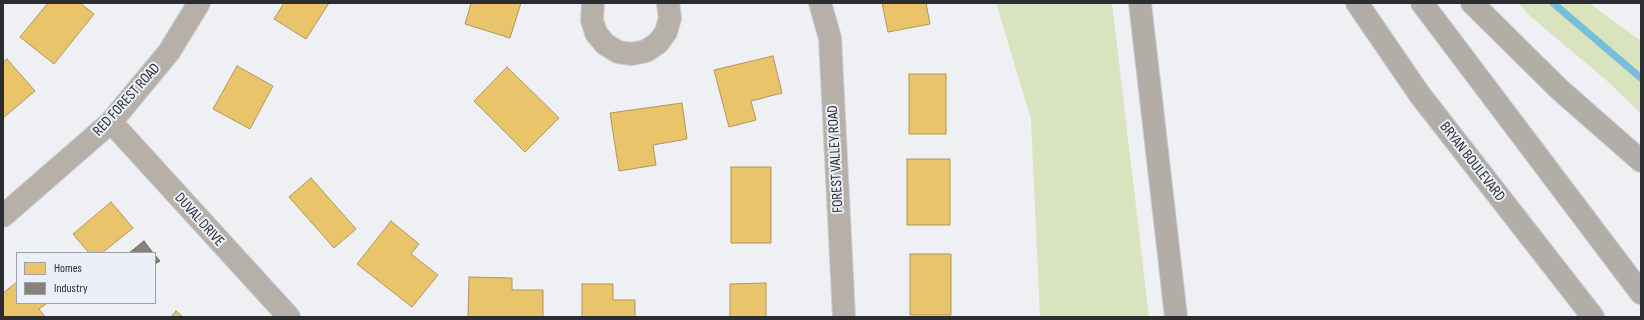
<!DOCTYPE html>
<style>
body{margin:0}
#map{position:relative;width:1644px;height:320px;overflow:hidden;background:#eef0f4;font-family:"Sofia Sans Condensed",sans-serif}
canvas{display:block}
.frame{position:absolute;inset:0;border:4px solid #2b2d30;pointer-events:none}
.legend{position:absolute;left:16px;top:252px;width:140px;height:52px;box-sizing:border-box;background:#eaeff8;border:1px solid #9ea1a8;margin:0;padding:5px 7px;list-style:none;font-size:12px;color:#2b2d30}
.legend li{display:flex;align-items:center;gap:8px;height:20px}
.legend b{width:20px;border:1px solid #9ea1a8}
</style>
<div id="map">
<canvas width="1644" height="320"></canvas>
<div class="frame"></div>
<ul class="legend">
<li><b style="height:11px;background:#e9c46a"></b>Homes</li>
<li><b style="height:11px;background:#8a817c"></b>Industry</li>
</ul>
</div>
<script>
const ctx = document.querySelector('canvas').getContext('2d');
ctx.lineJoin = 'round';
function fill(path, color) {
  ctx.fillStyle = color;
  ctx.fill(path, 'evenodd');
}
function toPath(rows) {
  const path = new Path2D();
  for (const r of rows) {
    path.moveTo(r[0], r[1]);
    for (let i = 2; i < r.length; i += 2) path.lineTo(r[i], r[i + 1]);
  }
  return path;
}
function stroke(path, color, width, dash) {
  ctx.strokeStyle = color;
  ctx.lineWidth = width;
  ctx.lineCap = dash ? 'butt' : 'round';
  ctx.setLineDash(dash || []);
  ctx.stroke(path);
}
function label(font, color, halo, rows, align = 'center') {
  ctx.font = font + ' "Sofia Sans Condensed",sans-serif';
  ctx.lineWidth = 4;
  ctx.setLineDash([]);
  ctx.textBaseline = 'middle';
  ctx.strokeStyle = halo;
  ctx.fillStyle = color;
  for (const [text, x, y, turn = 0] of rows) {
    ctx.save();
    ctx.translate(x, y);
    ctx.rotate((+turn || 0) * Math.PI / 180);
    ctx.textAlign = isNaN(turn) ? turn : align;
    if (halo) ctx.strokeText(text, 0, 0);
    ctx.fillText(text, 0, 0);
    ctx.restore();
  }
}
fill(toPath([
 [996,3,1112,3,1149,317,1040,317,1031,119],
 [1518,3,1589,3,1641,41,1641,114,1606,80,1530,16]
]), '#d9e3be');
const homes = toPath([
 [48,3,80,3,94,14,54,64,20,37,48,3],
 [284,3,329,3,306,39,274,19,284,3],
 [471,3,521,3,510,38,465,24,471,3],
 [882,3,926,3,930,24,888,32,882,3],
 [773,56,782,93,751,101,756,120,729,127,714,70,773,56],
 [7,59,35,91,3,118,3,62,7,59],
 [237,66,273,86,250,129,213,109,237,66],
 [507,67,559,118,525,152,474,101,507,67],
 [909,74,946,74,946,134,909,134,909,74],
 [682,103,687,139,653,145,656,165,619,171,610,113,682,103],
 [907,159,950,159,950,225,907,225,907,159],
 [731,167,771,167,771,243,731,243,731,167],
 [311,178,356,229,334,248,289,197,311,178],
 [111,202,133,228,102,253,89,253,73,234,111,202],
 [391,221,419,244,411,254,438,275,412,307,357,264,391,221],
 [910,254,951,254,951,315,910,315,910,254],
 [469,277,512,278,512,290,543,290,543,317,468,317,469,277],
 [17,282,17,303,47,303,39,309,45,317,3,317,3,293,17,282],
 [766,283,766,317,730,317,730,284,766,283],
 [582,284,613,284,613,300,635,300,635,317,582,317,582,284],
 [176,311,183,317,171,317,176,311]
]);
fill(homes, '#e9c46a');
stroke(homes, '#b09759', 1);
const industry = toPath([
 [144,241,153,253,129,253,144,241],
 [155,255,160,261,155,264,155,255]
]);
fill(industry, '#8a817c');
stroke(industry, '#6e6865', 1);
stroke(toPath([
 [1553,3,1641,78]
]), '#76bed9', 7);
const minor = toPath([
 [593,3,592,20,596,33,605,44,618,52,632,54,646,51,658,43,666,32,670,18,668,3],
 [820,3,830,38,844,317],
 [111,122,289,317],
 [3,216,111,122,169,52,199,3]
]);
const highway = toPath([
 [1140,3,1176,317],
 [1357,3,1420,95,1593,317],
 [1422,3,1641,293],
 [1472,3,1559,89,1641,161]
]);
stroke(minor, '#cccdd0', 24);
stroke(highway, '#cccdd0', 24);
stroke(minor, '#b6b0a8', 22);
stroke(highway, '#b2aea7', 22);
label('15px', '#2b2d30', '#eaeff8', [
 ["RED FOREST ROAD",127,100,-48],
 ["FOREST VALLEY ROAD",836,159,-93],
 ["BRYAN BOULEVARD",1472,162,52],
 ["DUVAL DRIVE",199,220,48]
]);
</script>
